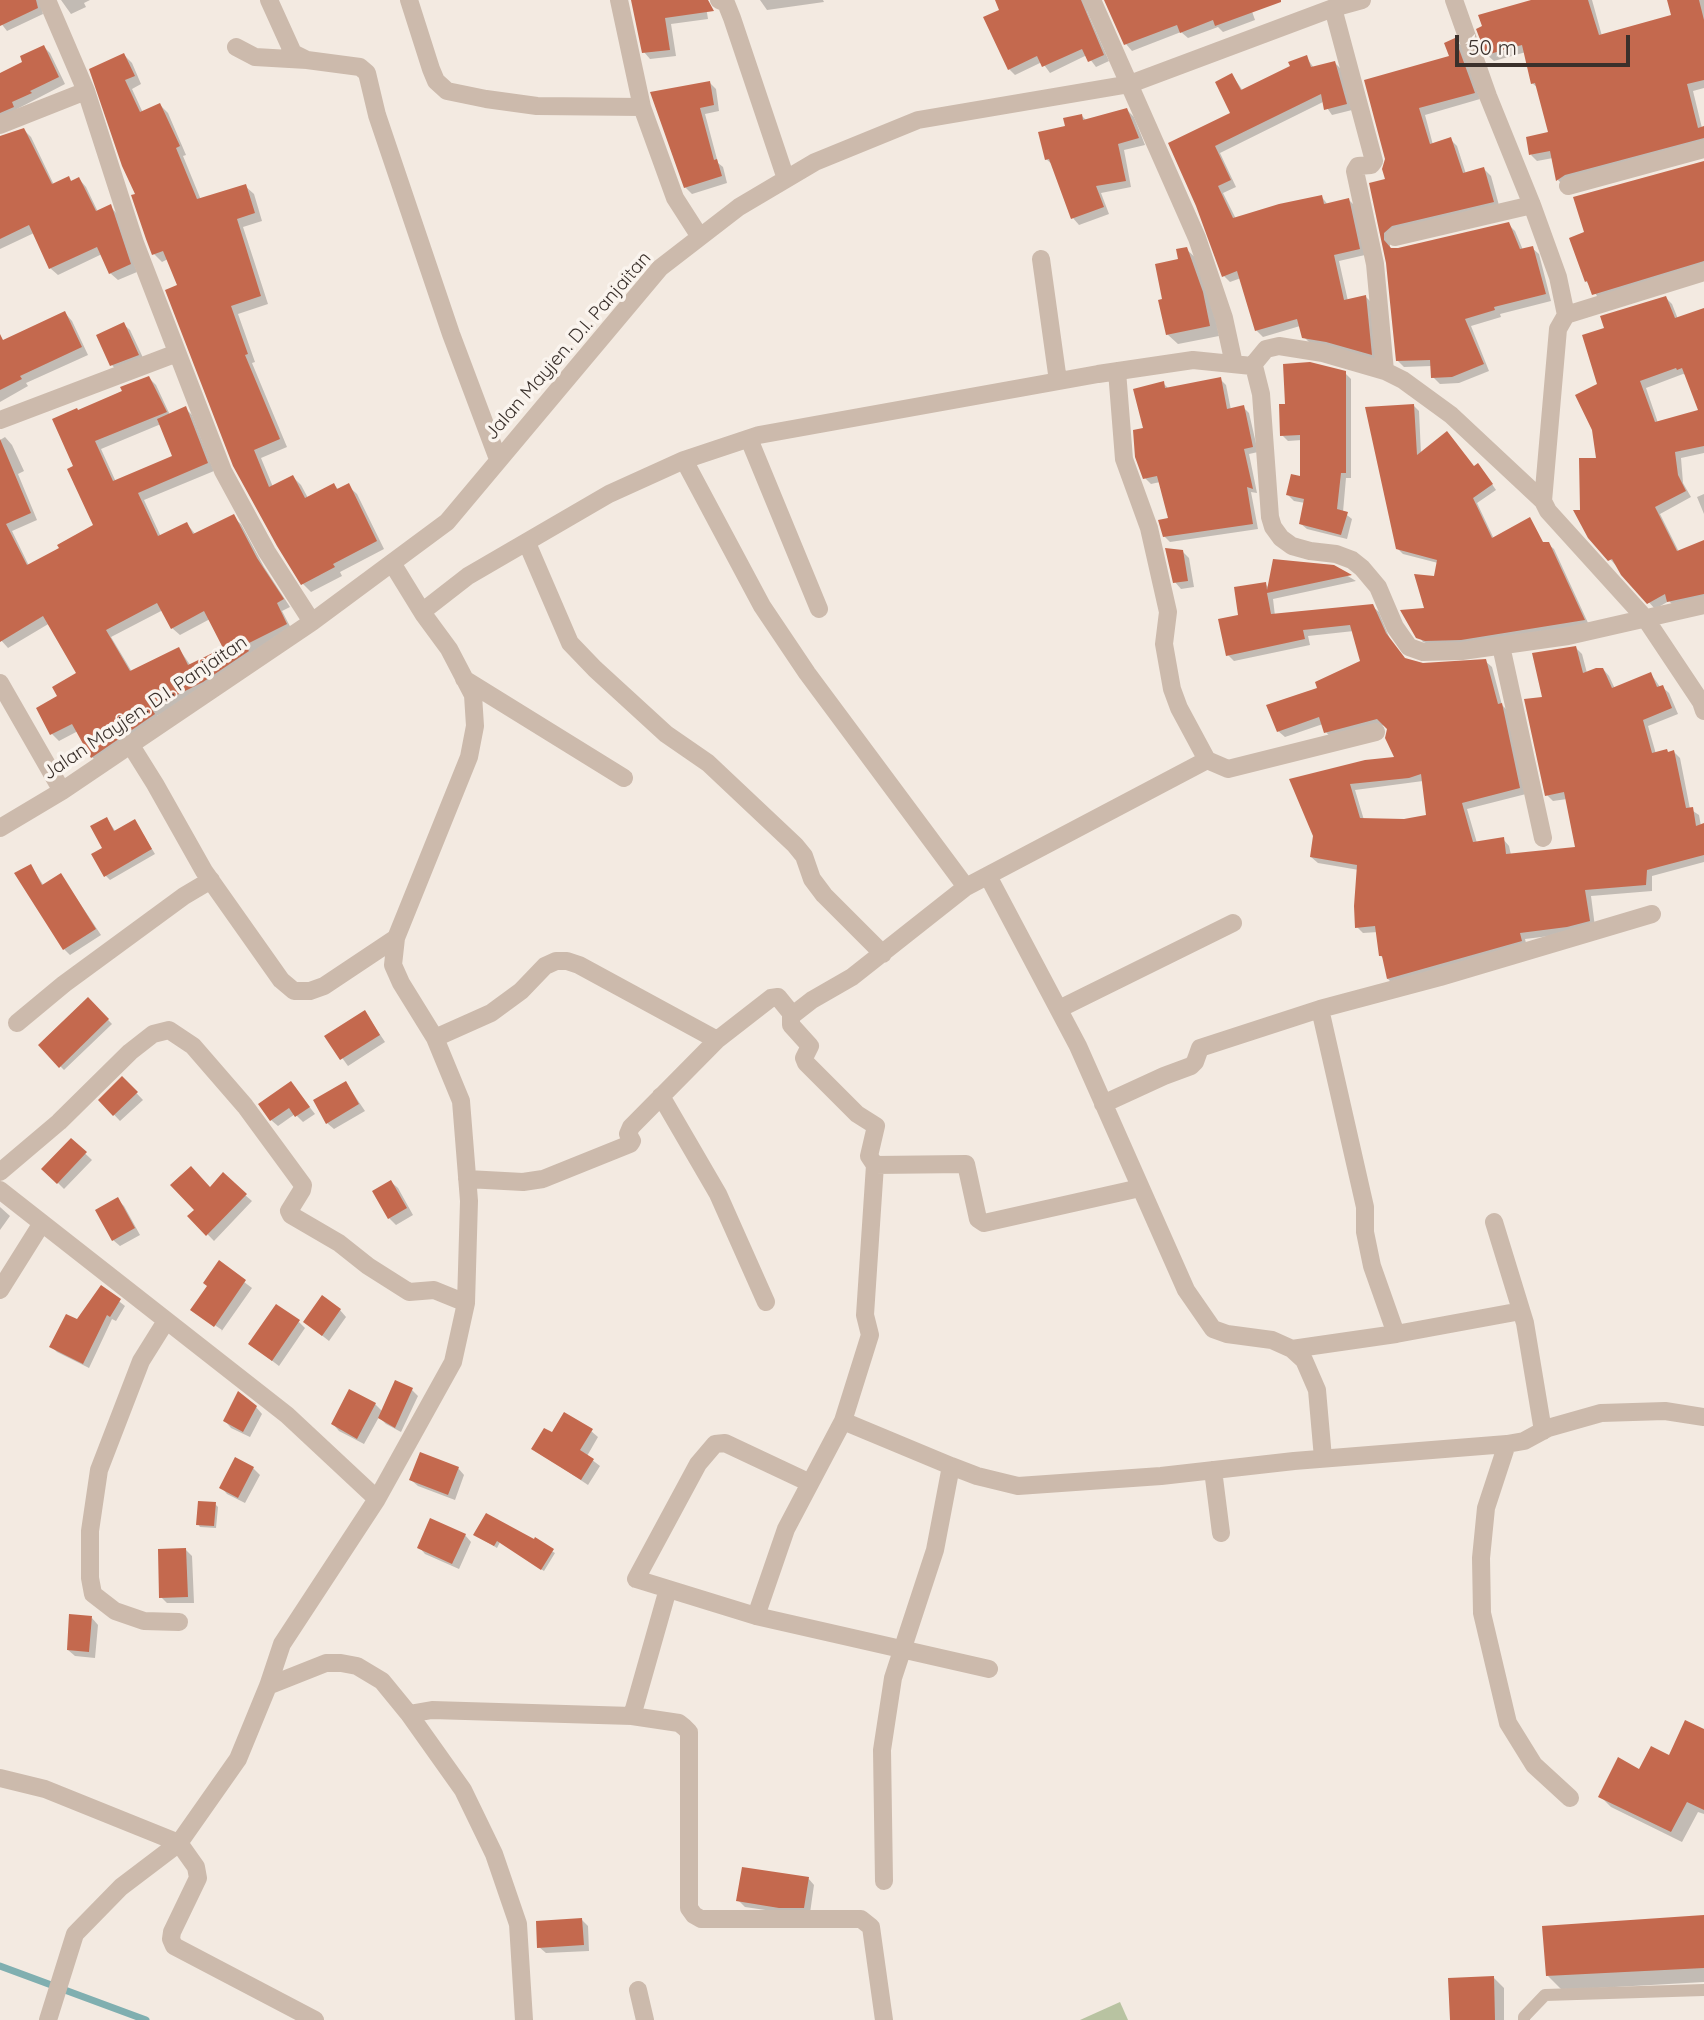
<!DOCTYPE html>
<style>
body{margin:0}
#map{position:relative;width:1704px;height:2020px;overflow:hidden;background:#f3eae1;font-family:Quicksand,sans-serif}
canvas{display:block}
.scale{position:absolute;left:1455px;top:35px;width:175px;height:32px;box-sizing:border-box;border:4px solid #3a302b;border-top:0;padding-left:9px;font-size:21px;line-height:24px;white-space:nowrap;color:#3a302b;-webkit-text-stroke:5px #faf4ee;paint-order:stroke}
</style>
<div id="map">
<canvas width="1704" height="2020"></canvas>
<div class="scale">50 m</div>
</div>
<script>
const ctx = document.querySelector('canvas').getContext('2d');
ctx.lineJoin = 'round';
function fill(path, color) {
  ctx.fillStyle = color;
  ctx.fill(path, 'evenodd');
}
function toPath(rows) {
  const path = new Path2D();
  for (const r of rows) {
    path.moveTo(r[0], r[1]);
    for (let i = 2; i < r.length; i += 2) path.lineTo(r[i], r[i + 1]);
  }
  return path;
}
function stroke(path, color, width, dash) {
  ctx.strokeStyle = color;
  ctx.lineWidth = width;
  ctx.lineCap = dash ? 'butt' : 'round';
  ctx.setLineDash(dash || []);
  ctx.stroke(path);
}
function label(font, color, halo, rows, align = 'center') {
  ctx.font = font + ' Quicksand,sans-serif';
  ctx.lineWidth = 7;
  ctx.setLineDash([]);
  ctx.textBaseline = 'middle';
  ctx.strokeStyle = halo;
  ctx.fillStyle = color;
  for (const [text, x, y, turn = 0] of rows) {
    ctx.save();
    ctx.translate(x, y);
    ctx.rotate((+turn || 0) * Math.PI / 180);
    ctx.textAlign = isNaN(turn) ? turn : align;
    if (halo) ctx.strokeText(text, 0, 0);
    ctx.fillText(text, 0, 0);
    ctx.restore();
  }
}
fill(toPath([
 [1120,2002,1128,2020,1080,2020]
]), '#b8c3a1');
fill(toPath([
 [0,0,45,0,41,5,43,14,7,31,0,22],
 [61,0,90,0,84,3,86,7,71,14],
 [632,0,705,0,708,19,671,24,676,56,650,59,644,52],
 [760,0,823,0,824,2,767,10],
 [997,0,1088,0,1087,11,1109,61,1096,67,1087,55,1050,73,1042,62,1015,75,1009,69,1002,11],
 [1106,0,1248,0,1255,20,1223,32,1218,27,1188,38,1181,32,1132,51,1126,44],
 [1538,0,1592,0,1602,36,1673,17,1669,0,1704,0,1704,88,1693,91,1702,128,1704,128,1704,145,1564,186,1558,180,1553,158,1537,161,1531,155,1550,134,1539,89,1532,83,1526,52,1494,61,1487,55],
 [1455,40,1462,46,1480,99,1425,115,1433,145,1450,139,1457,146,1466,174,1484,169,1491,176,1500,209,1390,240,1390,249,1398,250,1508,224,1515,231,1523,250,1532,248,1539,254,1551,301,1500,314,1501,317,1471,326,1489,371,1459,383,1440,384,1433,377,1432,366,1404,367,1397,360,1388,263,1371,185,1387,180,1387,159,1366,81,1452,57],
 [44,47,50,53,65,84,17,109,0,123,0,74,25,63],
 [124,55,132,63,141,84,132,89,143,113,160,105,168,113,186,155,183,156,201,200,245,186,254,194,262,221,243,227,268,304,238,314,255,362,252,363,287,447,261,458,273,487,293,477,301,485,308,498,334,485,339,490,348,486,357,494,384,549,340,572,342,576,311,592,303,584,168,259,162,262,154,254,134,196,137,195,124,166],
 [1306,57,1314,68,1335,63,1341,69,1352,110,1332,115,1323,102,1220,153,1236,187,1223,193,1236,219,1321,196,1328,205,1349,200,1355,206,1365,255,1339,261,1348,301,1366,297,1372,303,1377,360,1311,344,1304,337,1300,326,1263,337,1256,330,1241,278,1230,282,1224,276,1198,206,1170,144,1232,114,1232,75,1243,91,1292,67],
 [710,83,716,89,719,111,705,114,718,163,723,167,727,183,692,194,685,187,653,93],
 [1127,110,1134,117,1145,145,1124,150,1131,187,1101,193,1109,214,1079,225,1073,218,1054,166,1046,159,1067,127,1082,116,1087,121],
 [24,130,31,137,54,185,79,179,86,187,98,212,110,206,117,214,137,272,118,280,110,273,102,254,58,275,50,268,34,233,0,249,0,147],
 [1704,163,1704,268,1600,300,1586,281,1586,233],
 [1186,249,1197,259,1213,304,1219,336,1178,344,1167,334,1164,300],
 [1666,298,1672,304,1678,319,1704,310,1704,453,1681,458,1683,483,1691,497,1660,514,1679,552,1704,542,1704,601,1675,607,1669,601,1655,609,1610,559,1581,512,1598,460,1599,384,1607,329],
 [1683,374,1687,375,1700,411,1658,423,1646,388],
 [65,313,72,321,88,355,26,383,28,386,0,402,0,339,2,343],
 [123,324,130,330,145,362,118,372,112,365],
 [1345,373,1351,379,1351,478,1346,478,1343,512,1352,519,1347,539,1307,529,1301,524,1305,503,1294,501,1288,495,1302,478,1302,440,1288,441,1282,435],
 [149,378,156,385,170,415,185,408,192,415,214,471,144,500,161,537,187,524,196,535,233,517,241,524,264,567,290,607,282,611,293,632,210,689,157,716,161,722,99,764,92,757,78,731,59,741,52,734,38,709,59,697,79,674,50,623,8,648,0,639,0,440,5,437,12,445,24,471,18,474,37,520,12,531,29,566,61,549,95,526,76,467,79,412],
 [161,424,175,457,116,482,101,449],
 [163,610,172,628,180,635,210,619,226,649,191,666,179,649,132,672,111,637],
 [1220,379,1226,385,1231,410,1243,407,1249,413,1258,452,1249,454,1257,493,1251,492,1258,529,1170,542,1164,536,1170,519,1160,482,1151,484,1145,478,1145,429,1163,383,1169,389],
 [1414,406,1419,411,1421,454,1483,471,1496,490,1477,503,1494,539,1546,550,1548,544,1554,549,1589,625,1467,644,1431,645,1423,642,1418,636,1438,563,1403,554,1397,548],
 [1704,494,1704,514,1697,497],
 [1182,551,1189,558,1194,587,1181,589,1175,582],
 [1333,567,1356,581,1273,599,1275,616,1372,606,1379,612,1391,642,1406,660,1423,665,1485,661,1492,667,1502,705,1508,711,1526,794,1467,809,1477,843,1503,839,1509,846,1511,855,1577,848,1567,799,1553,801,1547,795,1544,698,1576,648,1582,654,1587,673,1603,669,1609,676,1615,689,1651,674,1660,687,1662,687,1669,693,1678,714,1648,726,1656,754,1674,752,1680,758,1690,809,1699,815,1701,826,1704,825,1704,862,1652,876,1652,891,1591,896,1595,927,1574,933,1525,939,1527,947,1394,985,1388,979,1384,959,1380,955,1378,932,1363,933,1357,927,1359,870,1318,863,1311,857,1315,836,1291,780,1397,758,1389,729,1385,725,1332,739,1326,732,1323,724,1285,737,1278,731,1319,689,1363,662,1354,631,1308,636,1310,645,1234,661,1228,655,1240,617,1265,584,1269,588],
 [1423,781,1428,816,1404,821,1364,820,1355,790],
 [107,819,116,832,135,821,155,854,110,880,106,876,104,849],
 [31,866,44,886,61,875,101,935,70,955,64,949],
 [88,999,112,1024,64,1070,40,1046],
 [365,1012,385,1042,348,1066,327,1037],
 [122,1078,143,1100,120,1121,100,1100],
 [291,1083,315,1114,303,1122,295,1114,278,1126,271,1120],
 [346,1083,365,1111,334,1129,327,1123],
 [71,1140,92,1160,64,1189,44,1169],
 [391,1182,398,1188,413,1215,396,1225,389,1218],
 [245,1195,252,1201,214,1241,190,1216],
 [117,1199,124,1206,140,1235,120,1246,113,1240],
 [0,1207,10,1216,0,1230],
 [219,1263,252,1288,221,1332,222,1330,197,1313],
 [101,1287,125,1306,116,1321,112,1319,89,1368,57,1352,52,1347,78,1322],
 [340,1310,346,1317,329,1341,305,1322],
 [299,1322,305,1328,279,1366,250,1344],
 [412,1390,418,1396,401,1432,386,1424,379,1417,364,1444,339,1431,333,1424,375,1404,383,1412],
 [256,1407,262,1414,250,1437,231,1428,225,1421],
 [591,1431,598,1437,587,1456,600,1466,588,1485,534,1449,552,1435],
 [253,1468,260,1475,245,1503,227,1494,221,1487],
 [458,1468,464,1475,455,1500,418,1486,411,1480],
 [215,1504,218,1507,216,1528,200,1527,198,1524],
 [465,1535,471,1542,459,1569,425,1554,419,1547],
 [475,1535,534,1541,555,1553,544,1571,500,1542,497,1548],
 [186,1550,192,1556,194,1603,167,1603,161,1597],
 [92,1618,98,1625,95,1658,75,1656,68,1650],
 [1704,1731,1704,1814,1698,1812,1682,1842,1611,1807,1600,1796,1640,1771,1670,1757],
 [808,1878,814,1885,810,1913,786,1913,745,1907,738,1900],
 [1704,1916,1704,1982,1562,1990,1548,1976],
 [582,1920,588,1926,589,1951,546,1953,539,1947],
 [1494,1978,1504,1988,1504,2020,1452,2020]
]), '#0003');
stroke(toPath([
 [0,1966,146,2020]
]), '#80afb0', 7);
fill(toPath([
 [0,0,36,0,38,8,0,26],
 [631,0,708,0,714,11,665,18,670,50,642,53],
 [995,0,1081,0,1104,55,1088,62,1082,49,1042,67,1037,56,1008,70,983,17,999,10],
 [1104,0,1281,0,1281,2,1215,26,1213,20,1180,33,1177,25,1124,45],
 [1531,0,1588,0,1599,35,1671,15,1667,0,1699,0,1704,20,1704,80,1687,84,1698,128,1704,126,1704,138,1565,175,1556,181,1550,151,1529,155,1526,137,1548,132,1535,83,1531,84,1522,45,1486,55,1476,29,1482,26,1478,15],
 [1455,38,1475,93,1419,108,1430,144,1451,137,1463,173,1484,167,1494,202,1392,226,1384,233,1384,240,1391,248,1398,248,1509,222,1520,249,1533,246,1546,294,1494,307,1495,310,1465,319,1484,364,1452,377,1431,378,1430,360,1396,361,1386,263,1369,183,1385,179,1382,169,1385,159,1364,80,1449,56,1444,43],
 [44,45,59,77,30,91,32,93,12,102,14,107,0,113,0,73,22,62,20,56],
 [124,53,135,76,125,80,140,112,160,103,180,146,176,148,197,199,246,184,255,213,237,219,261,296,231,306,248,354,245,355,280,439,254,450,269,487,293,475,305,498,334,483,337,489,349,483,377,541,333,564,335,567,301,585,277,546,233,466,165,290,177,285,163,251,152,255,146,239,131,195,135,194,122,166,89,69],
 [1307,55,1311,67,1335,61,1347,104,1324,110,1321,94,1215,146,1231,180,1218,186,1233,218,1279,204,1322,195,1324,204,1349,198,1360,249,1334,255,1344,300,1366,295,1372,355,1326,342,1302,338,1297,319,1255,331,1237,271,1222,277,1196,206,1168,143,1230,113,1215,82,1232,73,1241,90,1290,66,1288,62],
 [710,81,714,105,700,108,714,160,717,159,722,176,684,188,650,92],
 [1127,108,1139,138,1118,144,1126,181,1096,186,1104,207,1071,219,1049,159,1045,160,1038,132,1065,126,1063,118,1082,114,1083,120],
 [24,128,52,184,69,176,71,181,79,177,96,211,111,204,131,264,109,274,97,247,49,269,29,225,0,239,0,136],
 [1704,161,1704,261,1592,295,1587,281,1585,282,1569,238,1584,232,1573,197],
 [1187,247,1203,292,1210,326,1166,335,1158,300,1162,299,1155,264,1178,259,1176,249],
 [1666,296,1675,318,1704,308,1704,446,1675,452,1678,475,1686,491,1655,507,1677,551,1704,540,1704,594,1667,602,1665,594,1647,604,1621,575,1612,559,1608,561,1588,538,1573,510,1580,510,1579,458,1596,458,1592,430,1575,395,1597,384,1582,335,1604,328,1600,316],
 [1676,368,1677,370,1682,368,1698,410,1655,422,1640,381],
 [65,311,82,347,20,376,22,379,0,390,0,334,3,340],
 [124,322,139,355,110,366,96,335],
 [1310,362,1346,371,1346,473,1341,473,1337,509,1348,512,1341,535,1299,524,1304,499,1286,495,1291,474,1300,476,1300,435,1280,436,1279,404,1285,404,1283,364],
 [149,376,167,412,95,441,113,481,172,456,157,419,186,406,208,463,138,493,158,536,187,522,193,534,234,514,257,558,284,599,277,603,287,624,245,645,249,651,203,682,151,708,155,714,91,758,72,724,50,735,36,708,57,696,52,687,76,673,43,616,0,642,0,439,31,513,6,524,27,565,59,548,57,545,93,525,67,469,73,466,52,419,77,408,78,410,122,391,120,387],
 [157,603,171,629,204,611,223,648,188,665,179,647,130,671,106,630],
 [1221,377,1227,409,1244,405,1253,447,1244,449,1253,489,1247,487,1253,524,1163,537,1158,520,1168,518,1157,476,1143,479,1135,457,1133,430,1143,428,1133,389,1164,381,1165,388],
 [1414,404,1417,455,1447,431,1474,466,1478,463,1493,484,1473,498,1492,538,1530,517,1543,542,1549,542,1585,620,1461,640,1425,641,1416,638,1400,610,1424,608,1414,574,1434,576,1437,560,1396,549,1365,407],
 [1165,548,1183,550,1188,581,1173,583],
 [1273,559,1334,565,1352,575,1267,593,1271,614,1373,604,1386,633,1405,658,1423,663,1486,659,1498,704,1502,703,1520,788,1462,803,1473,842,1504,837,1506,854,1575,847,1564,792,1545,796,1524,699,1542,697,1532,653,1576,646,1583,673,1596,668,1603,668,1612,688,1651,672,1657,687,1663,685,1672,708,1643,720,1652,753,1667,749,1668,752,1674,750,1686,808,1693,807,1696,826,1704,823,1704,855,1647,870,1646,885,1585,890,1590,921,1567,927,1520,933,1522,941,1387,979,1382,956,1379,956,1375,926,1355,928,1354,906,1357,865,1310,857,1313,836,1289,779,1365,760,1394,757,1385,738,1387,729,1377,719,1324,733,1319,717,1277,732,1266,705,1317,688,1315,682,1360,661,1350,625,1303,630,1305,639,1226,656,1218,619,1238,615,1234,587,1266,582,1267,590],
 [1421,774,1426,815,1404,819,1360,818,1350,784,1409,778],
 [107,817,114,831,135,819,152,849,104,877,91,854,102,848,90,826],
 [31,864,42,885,61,873,96,929,63,950,14,873],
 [88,997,109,1019,59,1068,38,1045],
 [365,1010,380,1035,340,1060,324,1036],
 [122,1076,138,1092,113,1116,98,1100],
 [291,1081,310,1107,295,1117,289,1108,270,1121,258,1104],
 [346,1081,359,1104,326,1124,313,1100],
 [71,1138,87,1152,57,1184,41,1169],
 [191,1166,210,1187,223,1172,247,1194,206,1236,187,1216,194,1210,170,1185],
 [391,1180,407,1208,388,1219,372,1191],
 [118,1197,135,1228,112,1241,95,1210],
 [219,1260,246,1280,214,1327,190,1310,207,1286,203,1283],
 [101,1285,121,1299,110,1317,107,1315,83,1364,49,1347,66,1314,77,1319],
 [322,1295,341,1309,322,1336,303,1322],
 [276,1304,300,1320,272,1361,248,1344],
 [395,1380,413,1388,395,1428,378,1418],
 [349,1389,376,1403,357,1439,331,1424],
 [238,1391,257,1406,243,1432,223,1421],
 [564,1412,593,1429,580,1450,594,1459,581,1480,531,1449,544,1428,552,1432],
 [420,1452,459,1467,448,1495,409,1480],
 [235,1457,254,1467,238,1498,219,1488],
 [198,1501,216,1502,214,1526,196,1525],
 [486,1513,534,1539,535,1537,554,1549,541,1570,497,1541,494,1546,473,1535],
 [430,1518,466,1534,452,1564,417,1548],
 [186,1548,188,1597,159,1598,158,1549],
 [69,1614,92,1616,89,1652,67,1650],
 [1685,1720,1704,1729,1704,1810,1687,1802,1671,1832,1598,1797,1618,1757,1639,1769,1651,1746,1669,1755],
 [742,1867,809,1877,804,1908,779,1908,736,1901],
 [1704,1915,1704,1968,1546,1976,1542,1926],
 [582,1918,584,1945,537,1948,536,1921],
 [1494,1976,1495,2020,1450,2020,1448,1978]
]), '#c4694e');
stroke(toPath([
 [1524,2020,1524,2017,1545,1995,1704,1990]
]), '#ccbaac', 12);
stroke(toPath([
 [47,0,86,91,135,243,223,471,267,552,312,622],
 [269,0,293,53,307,60,360,67,367,73,377,115,451,334,498,459],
 [409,0,431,69,436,81,447,91,486,99,537,106,642,107],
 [619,0,642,107,675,198,700,237],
 [719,0,726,3,732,18,786,179],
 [1092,0,1197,238,1224,318,1234,364],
 [1454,0,1488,96,1532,205,1558,277,1566,315,1558,329,1543,501,1548,511,1645,618,1701,702,1704,711],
 [1333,8,1374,161,1371,165,1358,166,1355,171,1375,264,1385,371],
 [236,47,255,57,307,60],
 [0,125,86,91],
 [1568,186,1704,149],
 [1395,237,1532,205],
 [1041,259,1058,381],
 [1566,315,1704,272],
 [1252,366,1266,349,1279,346,1323,353,1385,371,1403,380,1451,415,1543,501],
 [1117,371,1124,459,1149,528,1168,612,1164,644,1172,689,1179,708,1207,760],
 [0,420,177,353],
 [749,439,819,609],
 [684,460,762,606,807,673,966,887],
 [527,543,570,643,595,669,666,734,708,763,795,845,804,856,812,879,824,895,883,954],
 [423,611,468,576,609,494,684,460,759,435,1098,374,1193,360,1252,366,1255,370,1261,394,1270,517,1273,527,1281,538,1292,546,1310,551,1336,554,1352,560,1362,568,1378,587,1395,627,1409,647,1423,652,1462,651,1568,636,1704,605],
 [1501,646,1543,838],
 [464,679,624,778],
 [0,683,62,791],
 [130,744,155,784,204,871,281,980,294,991,310,991,324,986,396,938],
 [0,828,62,791,312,622,447,522,660,268,739,207,815,162,918,120,1130,84,1333,8,1362,0],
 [988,876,1078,1046,1186,1290,1213,1329,1227,1334,1272,1340,1292,1349,1304,1360,1317,1390,1323,1458],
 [1059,1009,1233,923],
 [1320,1009,1365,1207,1365,1232,1372,1266,1396,1334],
 [17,1023,64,984,184,896,211,880],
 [435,1038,491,1013,521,991,545,966,556,961,567,961,579,965,717,1040],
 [661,1096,718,1194,766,1302],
 [1103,1104,1164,1076,1191,1066,1195,1062,1200,1048,1320,1009,1440,977,1652,914],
 [875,1165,966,1164,978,1219,984,1223,1140,1188],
 [0,1172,59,1122,130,1052,153,1034,169,1030,193,1046,245,1106,303,1185,302,1190,289,1211,291,1215,339,1243,368,1266,409,1292,434,1290,466,1303],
 [467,1179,523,1182,543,1179,630,1144,632,1141,628,1134,631,1127,717,1040,771,998,778,997,791,1013,794,1014,812,1000,852,977,966,887,1207,760,1228,769,1376,732],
 [0,1190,287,1415,377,1499],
 [1494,1222,1525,1323,1543,1431],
 [0,1290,42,1223],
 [166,1321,141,1361,99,1470,90,1531,90,1578,93,1594,115,1611,144,1621,179,1622],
 [1292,1349,1396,1334,1521,1311],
 [843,1421,951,1466,977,1476,1018,1486,1161,1476,1294,1461,1507,1444,1524,1441,1548,1428,1601,1413,1665,1411,1704,1417],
 [1507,1444,1486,1508,1481,1558,1482,1613,1508,1723,1534,1765,1570,1798],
 [1213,1470,1221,1533],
 [810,1483,725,1443,715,1444,698,1464,636,1579,756,1616,989,1669],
 [756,1616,786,1529,843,1421,870,1335,865,1315,875,1165,869,1156,876,1126,857,1114,806,1063,804,1058,810,1046,791,1025,791,1017,794,1014],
 [268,1686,326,1663,341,1663,357,1666,382,1681,409,1714,463,1790,494,1854,518,1924,524,2020],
 [409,1714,432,1710,632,1716,679,1723,684,1727,689,1732,689,1908,694,1915,701,1919,861,1919,871,1927,884,2020],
 [632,1716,668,1589],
 [0,1778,45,1789,179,1843,196,1867,198,1878,172,1932,171,1939,174,1946,315,2020],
 [884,1881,882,1750,893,1678,935,1550,951,1466],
 [638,1990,645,2020],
 [48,2020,75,1934,121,1887,179,1843,238,1759,268,1686,282,1644,377,1499,453,1362,466,1303,469,1201,461,1101,435,1038,401,983,393,965,396,938,469,757,475,726,473,695,449,649,424,615,392,563]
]), '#ccbaac', 18);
label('19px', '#3a302b', '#faf4ee', [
 ["Jalan Mayjen. D.I. Panjaitan",568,346,-49],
 ["Jalan Mayjen. D.I. Panjaitan",145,708,-34]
]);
</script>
